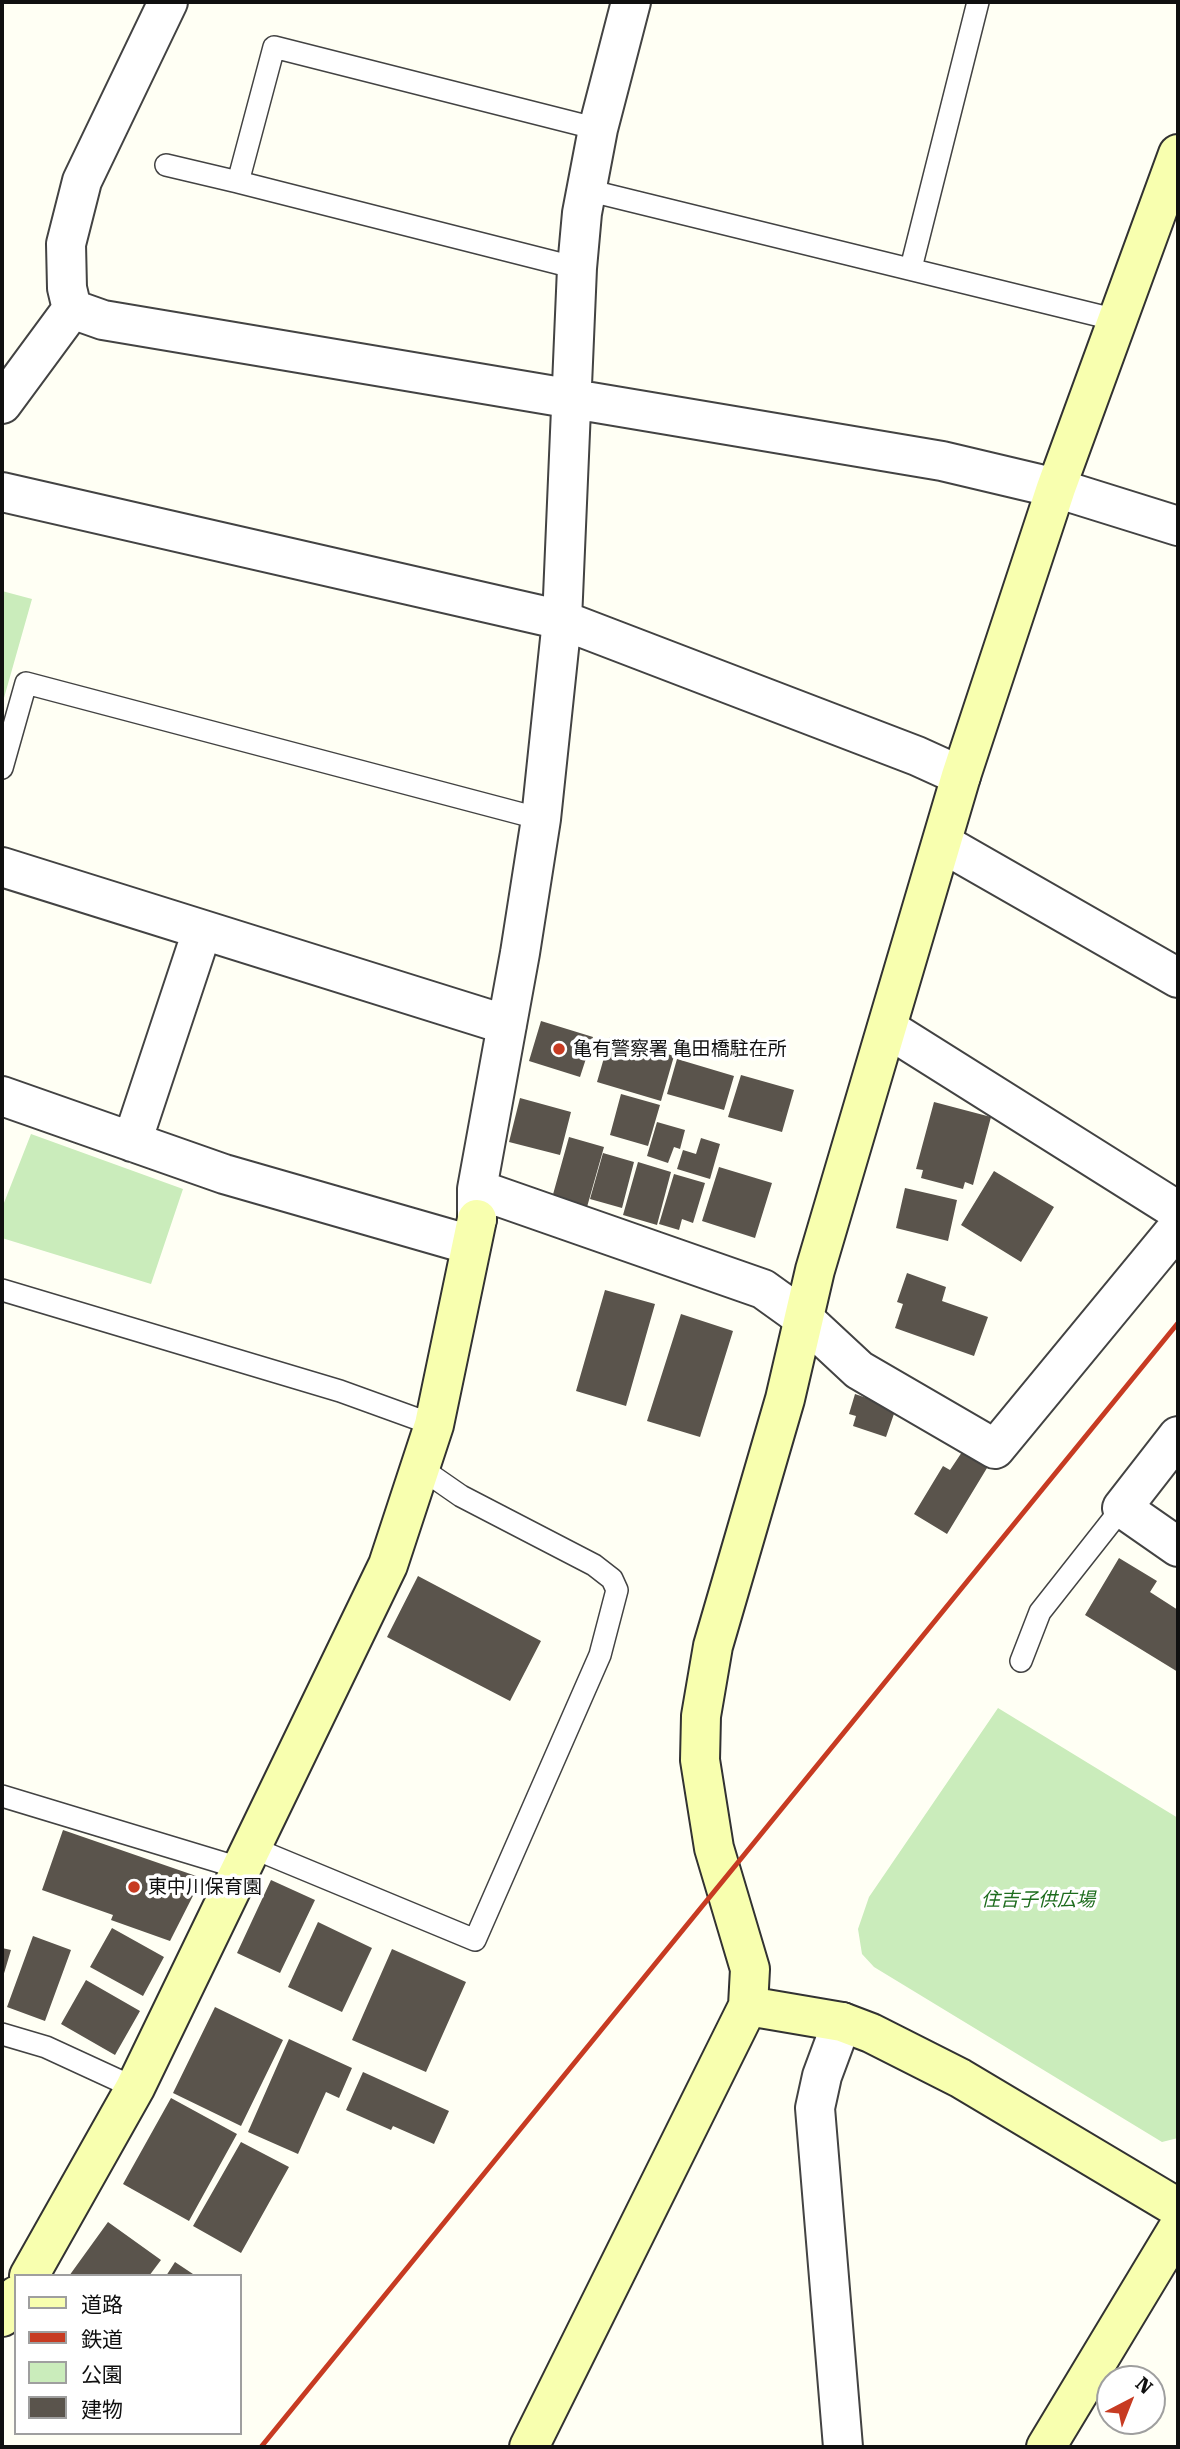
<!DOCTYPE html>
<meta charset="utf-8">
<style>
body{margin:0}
#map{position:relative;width:1180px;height:2449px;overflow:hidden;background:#fffff4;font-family:"Roboto Serif","Noto Sans JP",serif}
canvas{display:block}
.frame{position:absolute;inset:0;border:4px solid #101010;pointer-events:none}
.legend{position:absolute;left:14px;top:2274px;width:228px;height:161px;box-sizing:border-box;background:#fff;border:2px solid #9f9f9f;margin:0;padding:9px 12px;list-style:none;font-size:21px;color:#101010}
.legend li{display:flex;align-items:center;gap:14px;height:35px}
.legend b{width:35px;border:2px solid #9f9f9f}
.north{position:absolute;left:1096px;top:2365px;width:70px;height:70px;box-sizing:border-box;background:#fff;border:2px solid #9f9f9f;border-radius:50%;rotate:42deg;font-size:19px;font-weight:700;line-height:28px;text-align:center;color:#101010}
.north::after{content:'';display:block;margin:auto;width:24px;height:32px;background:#c73b22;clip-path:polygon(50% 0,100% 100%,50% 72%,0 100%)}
</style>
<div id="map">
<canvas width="1180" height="2449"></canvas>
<div class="frame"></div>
<ul class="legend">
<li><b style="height:9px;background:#f8ffaf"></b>道路</li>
<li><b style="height:9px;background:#c73b22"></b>鉄道</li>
<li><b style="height:19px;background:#caecbb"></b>公園</li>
<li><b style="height:19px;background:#5a544c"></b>建物</li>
</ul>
<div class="north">N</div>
</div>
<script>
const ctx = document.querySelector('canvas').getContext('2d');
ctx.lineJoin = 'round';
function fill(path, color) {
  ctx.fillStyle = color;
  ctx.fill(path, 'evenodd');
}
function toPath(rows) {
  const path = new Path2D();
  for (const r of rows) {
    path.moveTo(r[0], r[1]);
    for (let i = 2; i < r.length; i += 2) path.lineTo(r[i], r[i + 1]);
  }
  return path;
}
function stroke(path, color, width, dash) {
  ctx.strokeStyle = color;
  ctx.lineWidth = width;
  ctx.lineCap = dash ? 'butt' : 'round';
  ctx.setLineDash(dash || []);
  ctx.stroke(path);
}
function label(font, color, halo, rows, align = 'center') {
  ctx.font = font + ' "Roboto Serif","Noto Sans JP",serif';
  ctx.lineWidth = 7;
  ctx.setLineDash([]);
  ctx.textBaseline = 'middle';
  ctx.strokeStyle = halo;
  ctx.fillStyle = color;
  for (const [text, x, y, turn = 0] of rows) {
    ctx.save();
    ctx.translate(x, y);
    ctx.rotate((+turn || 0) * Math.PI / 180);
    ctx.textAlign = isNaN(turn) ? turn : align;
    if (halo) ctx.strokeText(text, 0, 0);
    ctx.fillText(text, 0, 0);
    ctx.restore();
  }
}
fill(toPath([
 [2,591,32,599,2,705],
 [31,1134,183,1189,151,1284,2,1238,2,1208],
 [998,1708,1178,1818,1178,2138,1162,2142,874,1967,862,1954,858,1929,869,1897]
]), '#caecbb');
fill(toPath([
 [541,1021,593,1037,580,1077,529,1061],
 [610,1037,674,1056,661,1101,597,1082],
 [677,1059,734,1076,724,1110,667,1094],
 [741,1075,794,1090,782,1132,728,1117],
 [621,1094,660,1105,648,1146,610,1135],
 [520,1098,571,1112,560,1155,509,1142],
 [934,1102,991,1117,973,1185,965,1182,963,1189,921,1178,923,1170,916,1169],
 [657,1122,685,1130,680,1149,674,1147,668,1163,647,1156],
 [569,1137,604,1147,587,1207,552,1198],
 [701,1138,720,1144,710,1179,677,1169,683,1150,696,1154],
 [603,1153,634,1162,622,1208,590,1199],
 [638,1162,671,1172,657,1225,623,1215],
 [719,1167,772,1183,755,1238,702,1221],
 [994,1171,1054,1207,1021,1262,961,1225],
 [674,1174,705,1183,693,1223,682,1219,679,1230,659,1224],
 [905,1188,957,1200,948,1241,896,1228],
 [907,1273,946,1287,942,1301,988,1317,974,1356,895,1328,903,1304,897,1302],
 [605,1290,655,1304,626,1406,576,1391],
 [681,1314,733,1331,700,1437,647,1421],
 [855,1394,896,1408,886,1437,853,1426,856,1416,849,1414],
 [962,1452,987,1468,947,1534,914,1514,943,1466,950,1470],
 [1119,1558,1157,1581,1150,1592,1178,1610,1178,1672,1085,1615],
 [418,1576,541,1641,510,1701,387,1637],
 [63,1830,202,1878,170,1941,111,1920,113,1915,42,1890],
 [271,1880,315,1900,280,1973,237,1953],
 [318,1922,372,1948,342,2012,288,1987],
 [112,1928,164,1957,143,1996,90,1967],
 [33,1936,71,1950,45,2021,7,2007],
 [2,1948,11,1950,2,1980],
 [392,1949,466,1982,426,2072,352,2040],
 [86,1980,140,2011,115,2055,61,2024],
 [215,2007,283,2040,241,2126,173,2093],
 [289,2039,352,2068,339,2098,326,2092,298,2154,248,2132],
 [363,2072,449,2111,434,2144,393,2126,391,2130,346,2110],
 [171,2098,237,2134,189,2221,123,2184],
 [241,2142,289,2167,241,2253,193,2226],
 [108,2222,161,2260,149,2276,69,2276],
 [175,2262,196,2276,166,2276]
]), '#5a544c');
const lane = toPath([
 [166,165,238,182],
 [587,190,1117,320],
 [577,268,238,182,274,47,598,129],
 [911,268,978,2],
 [2,768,26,683,541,819],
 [2,1290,340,1391,434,1425],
 [1021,1661,1040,1612,1122,1508],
 [2,1796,243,1869],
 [253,1848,475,1940,600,1655,617,1590,612,1579,594,1565,461,1496,422,1469],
 [2,2034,46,2047,135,2088]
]);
const street = toPath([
 [72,309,103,320,942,461,1056,488,1178,526],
 [2,404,72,309,67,288,66,244,82,181,168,2],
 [2,492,562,620,917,756,961,776],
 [942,843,1178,978],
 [2,867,507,1025],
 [887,1028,1178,1211],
 [2,1096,224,1174,471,1245],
 [132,1142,202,931],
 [477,1189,763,1289,802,1317,859,1370,995,1449,1178,1227],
 [477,1219,477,1189,520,953,541,819,562,620,577,268,582,213,598,129,631,2],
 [1178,1436,1122,1508,1178,1547],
 [842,2022,822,2076,815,2108,843,2447]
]);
const secondary = toPath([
 [748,2006,842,2022,871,2033,960,2078,1178,2208],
 [29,2276,135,2088,388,1565,434,1425,477,1219],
 [2,2317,16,2296],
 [529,2447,748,2006,750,1969,714,1848,700,1760,701,1716,713,1646,785,1399,815,1270,961,776,1056,488,1178,154],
 [1046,2447,1178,2228]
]);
stroke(lane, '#434343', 24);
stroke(street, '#434343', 42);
stroke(secondary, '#323232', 42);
stroke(lane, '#fff', 21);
stroke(street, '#fff', 38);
stroke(secondary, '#f8ffaf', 38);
stroke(toPath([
 [261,2447,1178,1323]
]), '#c73b22', 5);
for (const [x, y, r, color] of [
 [559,1049,7,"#c73b22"],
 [134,1887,7,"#c73b22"]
]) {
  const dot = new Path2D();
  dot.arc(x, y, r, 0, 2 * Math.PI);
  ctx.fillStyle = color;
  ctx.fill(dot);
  stroke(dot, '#fff', 2.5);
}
label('19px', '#101010', '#fff', [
 ["亀有警察署 亀田橋駐在所",573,1049],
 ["東中川保育園",148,1887]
], 'left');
label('italic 19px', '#1d6c1d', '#fff', [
 ["住吉子供広場",1038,1900]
]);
</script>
